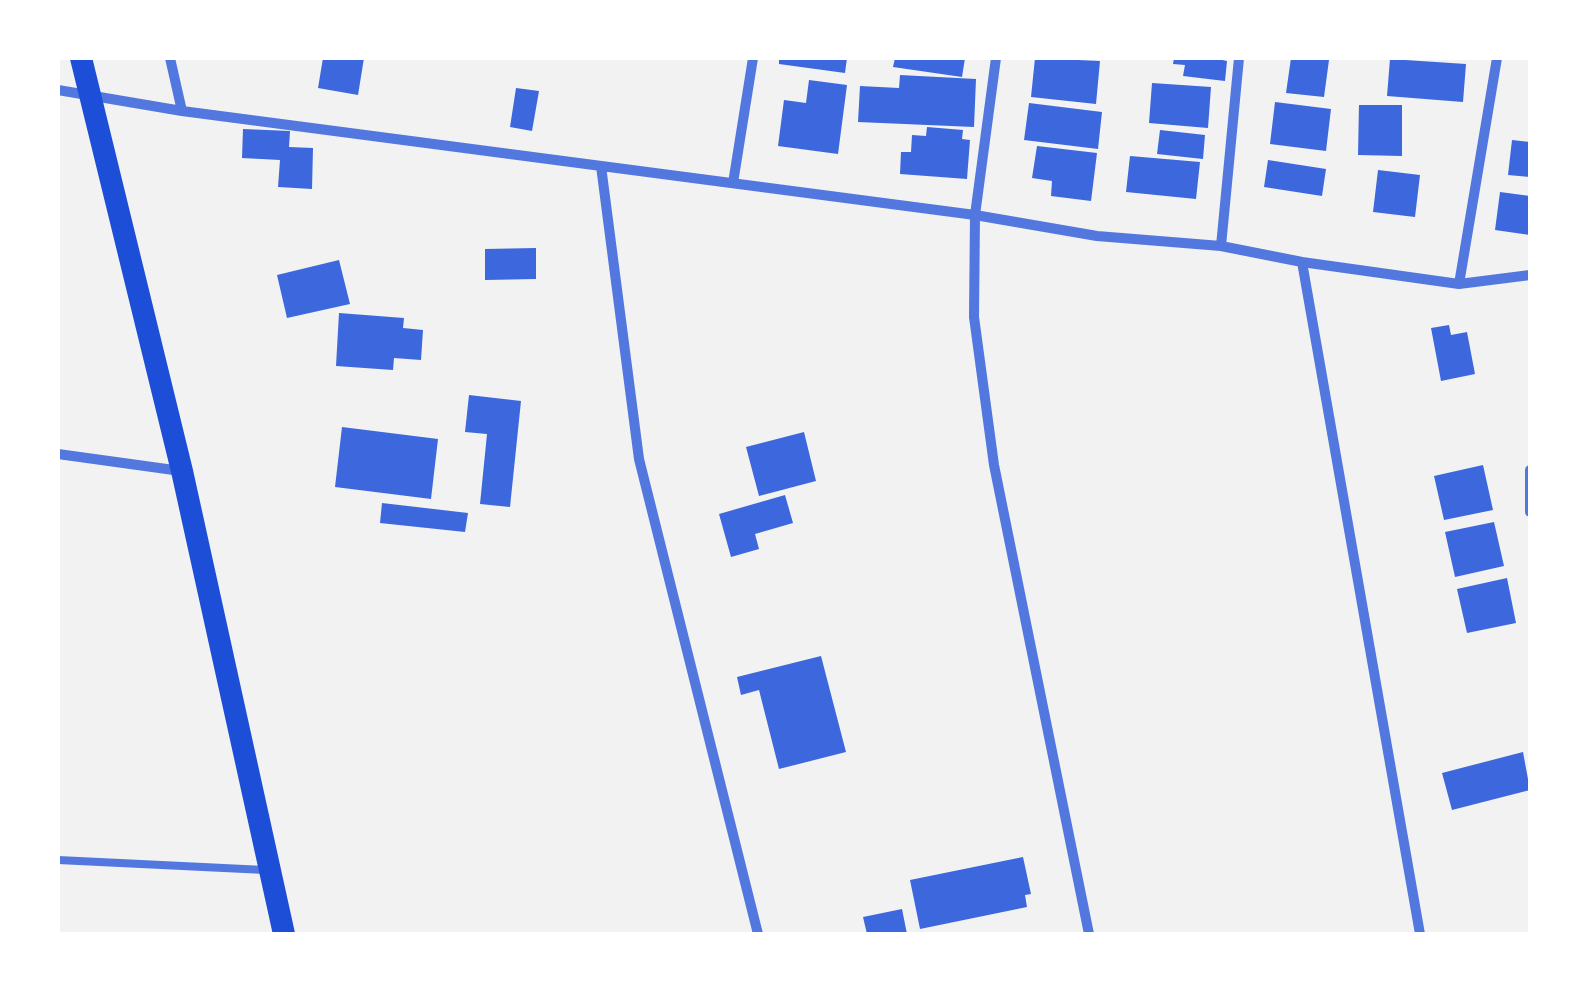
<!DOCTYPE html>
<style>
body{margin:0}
#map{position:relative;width:1588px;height:992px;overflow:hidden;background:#f2f2f2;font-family:"PT Serif",serif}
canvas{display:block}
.frame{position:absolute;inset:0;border:60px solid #fff;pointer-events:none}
</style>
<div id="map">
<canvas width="1588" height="992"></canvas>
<div class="frame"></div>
</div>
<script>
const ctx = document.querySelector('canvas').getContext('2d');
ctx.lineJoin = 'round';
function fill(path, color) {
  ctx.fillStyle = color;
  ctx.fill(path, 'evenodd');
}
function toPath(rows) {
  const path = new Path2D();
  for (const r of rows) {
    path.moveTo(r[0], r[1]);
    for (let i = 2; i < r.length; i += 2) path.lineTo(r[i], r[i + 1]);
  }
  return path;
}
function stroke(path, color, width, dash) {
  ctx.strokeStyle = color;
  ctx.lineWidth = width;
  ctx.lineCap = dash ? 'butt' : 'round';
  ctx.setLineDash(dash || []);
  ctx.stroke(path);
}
fill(toPath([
 [323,58,364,58,358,95,318,88],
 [779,58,847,58,845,73,779,64],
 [895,58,965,58,962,77,893,67],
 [1035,58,1100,61,1096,104,1031,97],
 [1174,58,1213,58,1227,61,1225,81,1183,76,1185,65,1173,64],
 [1291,58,1329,60,1324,97,1286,93],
 [1390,59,1466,64,1463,102,1387,96],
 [900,75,976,79,974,127,858,122,860,86,899,88],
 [809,80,847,85,838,154,778,146,784,100,806,103],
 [1152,83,1211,87,1208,128,1149,123],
 [516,88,539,91,532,131,510,127],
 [1275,102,1331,109,1326,151,1270,144],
 [1029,103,1102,112,1098,149,1024,140],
 [1359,105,1402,105,1402,156,1358,155],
 [927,127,963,130,962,139,970,140,967,179,900,174,901,152,911,152,912,135,926,136],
 [243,129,290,131,289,147,313,148,312,189,278,187,280,160,242,158],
 [1160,130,1205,135,1203,159,1157,154],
 [1512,140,1530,142,1530,177,1508,175],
 [1037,146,1097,153,1091,201,1051,196,1052,181,1032,178],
 [1130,156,1200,162,1196,199,1126,192],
 [1268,160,1326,169,1322,196,1264,187],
 [1378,170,1420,175,1415,217,1373,212],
 [1500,192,1530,196,1530,235,1495,230],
 [536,248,536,279,485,280,485,249],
 [339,260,350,304,287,318,277,275],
 [339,313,404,318,403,328,423,330,421,360,394,358,393,370,336,366],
 [1449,325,1451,335,1467,332,1475,374,1441,381,1431,328],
 [469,395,521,401,510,507,480,504,487,434,465,432],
 [342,427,438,439,431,499,335,487],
 [804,432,816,481,759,496,746,447],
 [1483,465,1493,510,1444,520,1434,476],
 [785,495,793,523,755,534,759,549,731,557,719,514],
 [382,503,468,513,465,532,380,523],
 [1494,522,1504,566,1455,577,1445,532],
 [1507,578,1516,623,1467,633,1457,589],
 [821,656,846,752,779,769,759,690,741,695,737,677],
 [1523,752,1530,790,1452,810,1442,773],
 [1023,857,1031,894,1025,895,1027,907,920,929,910,880],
 [902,909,907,934,867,934,863,917]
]), '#3d67dc');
stroke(toPath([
 [58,860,265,870]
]), '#5277de', 8);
stroke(toPath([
 [170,58,182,111],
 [996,58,975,215,974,317,994,465,1089,934],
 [58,90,182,111,975,215,1097,236,1221,246,1302,262,1459,284,1530,275],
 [601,166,639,459,758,934],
 [733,183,753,58],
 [1221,246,1239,58],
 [1302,262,1420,934],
 [1459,284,1497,58],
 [58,454,181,471],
 [1530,470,1530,512]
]), '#5277de', 10);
stroke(toPath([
 [81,58,182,471,284,934]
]), '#1d4ed8', 22);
</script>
